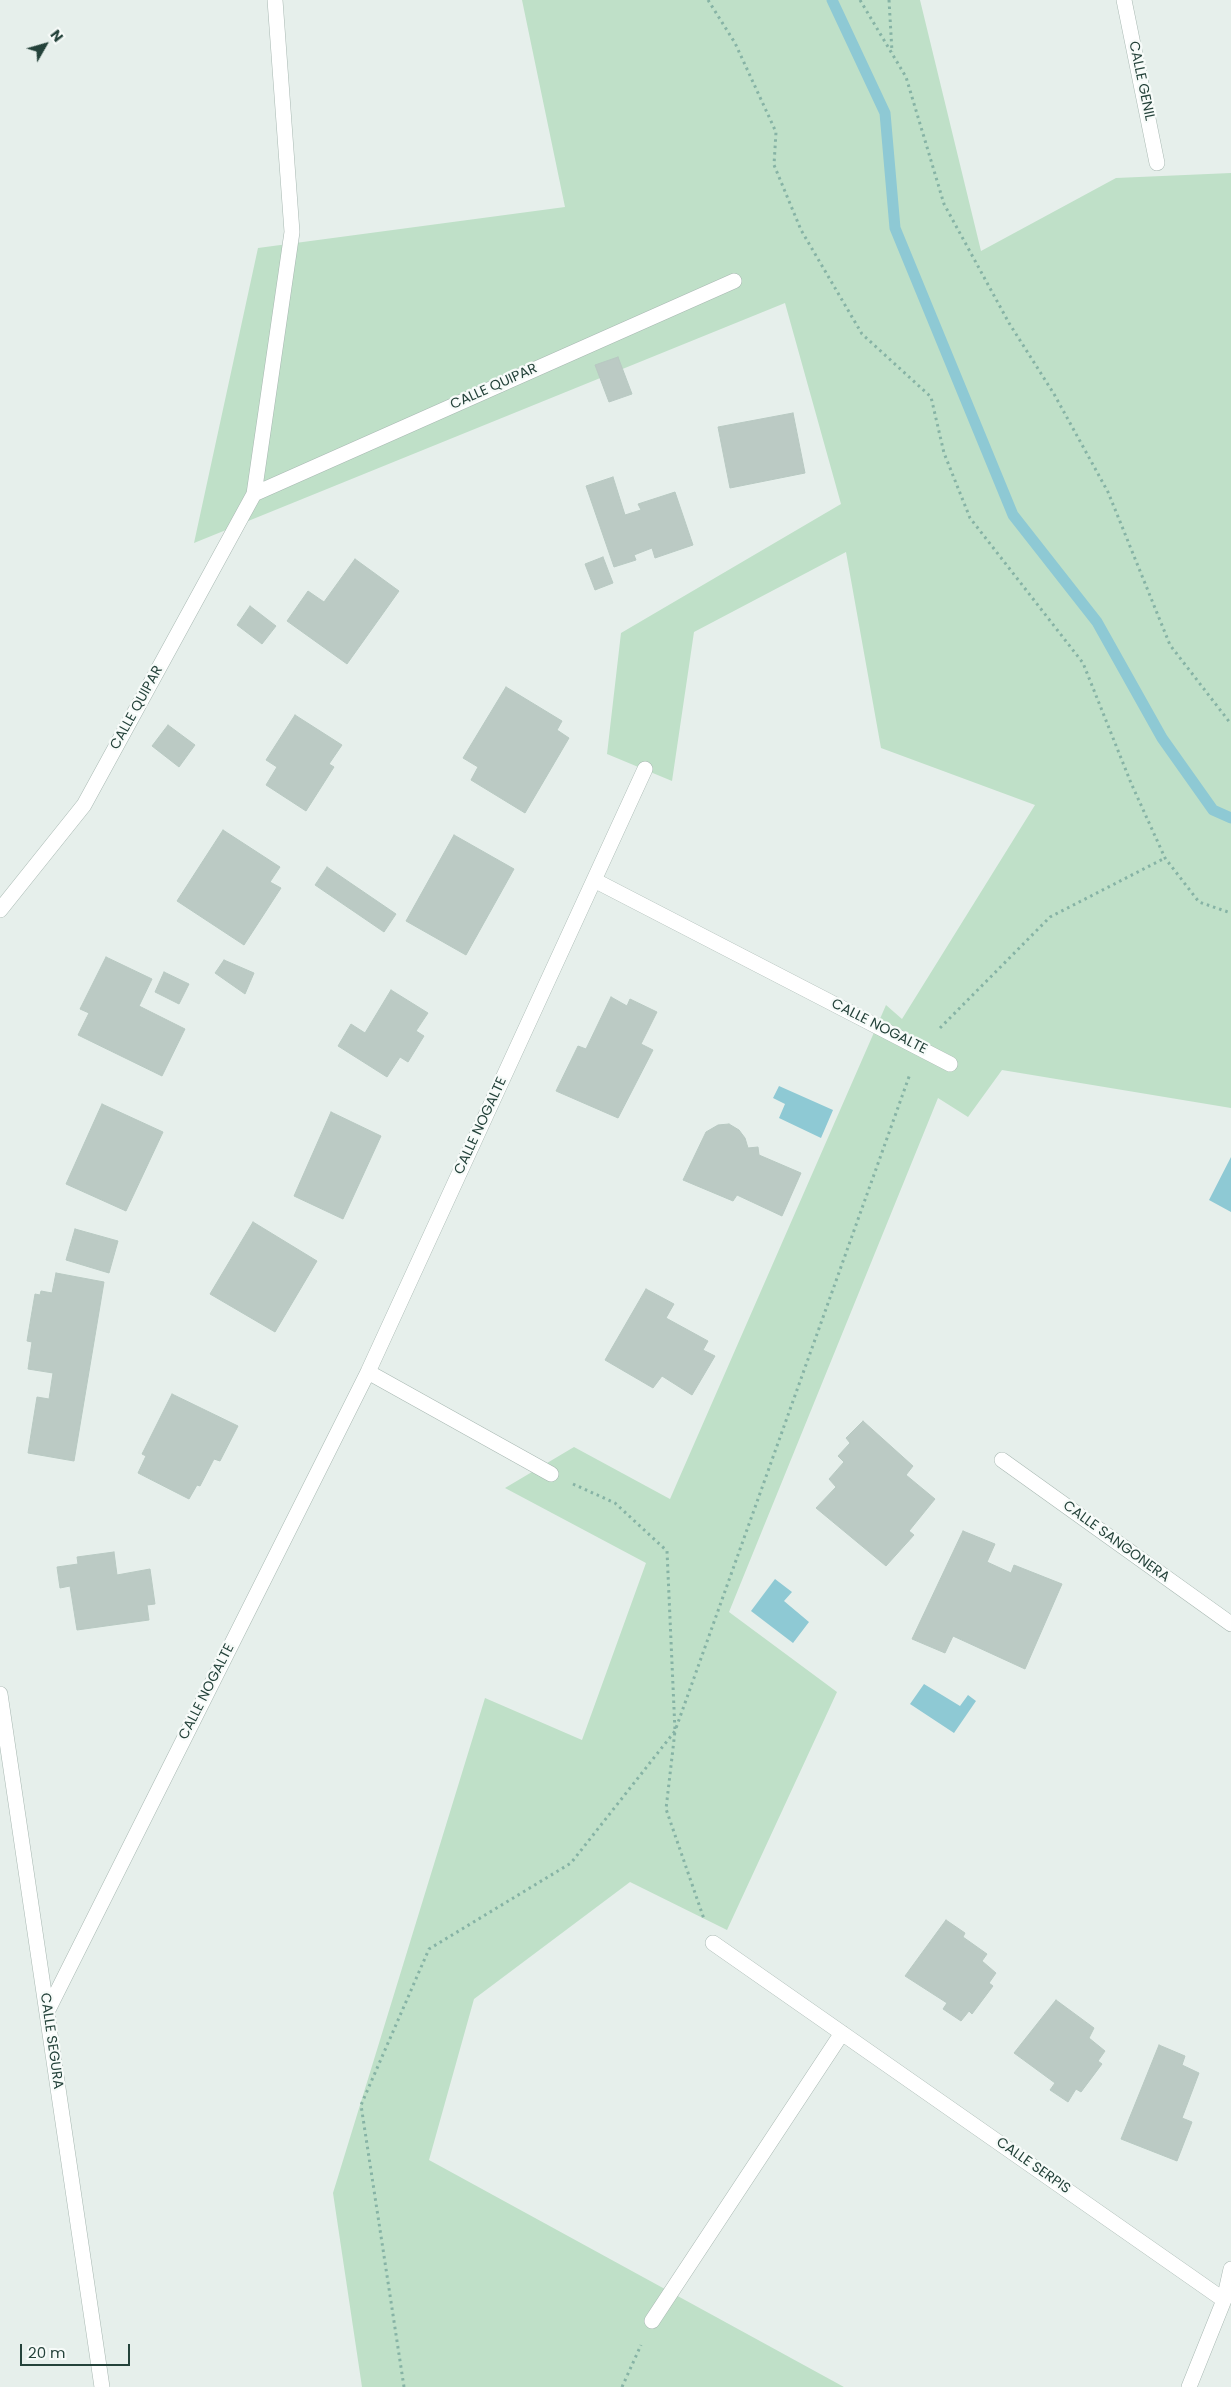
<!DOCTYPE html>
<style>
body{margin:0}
#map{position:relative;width:1231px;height:2387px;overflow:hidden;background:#e6efeb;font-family:Poppins,sans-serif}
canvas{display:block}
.north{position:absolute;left:20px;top:20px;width:50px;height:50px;-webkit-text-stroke:4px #f7fbf9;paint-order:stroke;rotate:52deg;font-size:14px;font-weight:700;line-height:20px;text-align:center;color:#24423a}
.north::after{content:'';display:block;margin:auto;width:18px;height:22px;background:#24423a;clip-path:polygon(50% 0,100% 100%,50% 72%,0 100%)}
.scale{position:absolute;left:20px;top:2344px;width:110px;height:22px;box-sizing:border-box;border:2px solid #24423a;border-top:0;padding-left:6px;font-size:15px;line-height:18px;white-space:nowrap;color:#24423a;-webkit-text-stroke:4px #f7fbf9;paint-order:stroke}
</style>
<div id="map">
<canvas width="1231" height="2387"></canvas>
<div class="north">N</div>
<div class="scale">20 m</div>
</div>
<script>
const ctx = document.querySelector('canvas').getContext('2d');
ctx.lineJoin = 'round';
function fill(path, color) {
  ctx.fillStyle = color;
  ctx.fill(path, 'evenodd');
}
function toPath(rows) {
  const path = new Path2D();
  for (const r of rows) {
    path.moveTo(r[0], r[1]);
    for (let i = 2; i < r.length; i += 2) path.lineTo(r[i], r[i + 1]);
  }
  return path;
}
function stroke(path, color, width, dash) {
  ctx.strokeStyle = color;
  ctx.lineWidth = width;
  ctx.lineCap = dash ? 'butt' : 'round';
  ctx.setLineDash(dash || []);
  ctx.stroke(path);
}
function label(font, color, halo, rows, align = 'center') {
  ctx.font = font + ' Poppins,sans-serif';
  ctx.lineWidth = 4.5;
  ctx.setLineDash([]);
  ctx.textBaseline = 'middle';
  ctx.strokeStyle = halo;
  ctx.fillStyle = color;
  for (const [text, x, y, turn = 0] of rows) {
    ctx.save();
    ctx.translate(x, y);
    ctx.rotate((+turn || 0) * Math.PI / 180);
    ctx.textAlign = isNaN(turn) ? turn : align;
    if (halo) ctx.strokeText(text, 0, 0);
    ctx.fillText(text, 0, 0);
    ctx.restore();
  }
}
fill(toPath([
 [522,0,920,0,981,251,1116,178,1231,173,1231,1108,1002,1070,968,1117,938,1098,729,1612,837,1692,727,1930,630,1882,474,1999,429,2160,844,2387,362,2387,333,2193,485,1698,582,1740,646,1563,505,1488,574,1447,670,1499,886,1005,902,1019,1035,805,881,748,846,552,694,632,672,781,607,754,621,633,841,504,785,303,194,543,258,248,565,207]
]), '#bfe0c8');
fill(toPath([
 [779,1086,833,1110,821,1138,779,1118,785,1104,773,1098],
 [1231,1157,1231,1212,1209,1200],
 [775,1579,792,1592,784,1601,809,1622,793,1643,751,1611],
 [924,1684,960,1706,968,1695,976,1701,954,1733,910,1704]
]), '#8ec9d4');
stroke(toPath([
 [832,0,885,113,895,228,1013,515,1097,622,1162,738,1213,810,1231,818]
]), '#8ec9d4', 11);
const building = toPath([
 [618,357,632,394,609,402,595,365,618,357],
 [793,413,805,473,730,488,718,427,793,413],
 [613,477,625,515,641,510,638,504,675,492,693,545,655,558,652,548,634,555,636,560,614,567,586,486,613,477],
 [603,557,613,583,595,590,585,564,603,557],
 [355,559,399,591,347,664,287,621,308,591,324,602,355,559],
 [250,606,276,626,262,644,237,625,250,606],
 [506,687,562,721,557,730,569,738,525,813,471,780,478,767,463,758,506,687],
 [295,715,342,745,329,764,334,767,306,811,266,785,277,767,266,760,295,715],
 [168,725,195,745,179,767,152,746,168,725],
 [223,830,280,867,270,882,281,888,244,945,177,901,223,830],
 [454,835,514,869,466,955,406,921,454,835],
 [327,867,396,914,384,932,315,885,327,867],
 [106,957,152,979,139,1006,185,1029,162,1076,78,1035,89,1013,80,1009,106,957],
 [224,960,254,973,245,994,215,973,224,960],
 [164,972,189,984,179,1004,155,992,164,972],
 [391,990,428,1013,416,1031,424,1036,408,1062,400,1057,387,1077,338,1046,351,1024,365,1033,391,990],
 [611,997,627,1006,630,999,657,1012,641,1044,653,1050,618,1118,556,1091,578,1046,586,1049,611,997],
 [102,1104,163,1132,126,1211,66,1184,102,1104],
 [331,1112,381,1136,343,1219,294,1196,331,1112],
 [729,1124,739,1130,745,1138,748,1148,758,1147,759,1155,801,1173,782,1216,737,1195,733,1201,683,1180,706,1132,718,1125,729,1124],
 [253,1222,317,1261,275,1332,210,1294,253,1222],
 [75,1229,118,1241,109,1273,66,1260,75,1229],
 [56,1273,104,1282,74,1461,28,1453,37,1397,49,1399,53,1373,28,1369,32,1342,27,1341,35,1294,40,1295,41,1291,52,1293,56,1273],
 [646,1289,674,1304,666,1318,708,1341,703,1350,715,1356,692,1395,662,1376,653,1388,605,1360,646,1289],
 [172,1394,238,1426,220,1461,214,1459,200,1486,197,1485,189,1499,138,1473,146,1456,142,1454,172,1394],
 [863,1421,913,1466,906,1475,935,1499,909,1531,914,1535,886,1566,816,1508,836,1487,829,1479,844,1462,838,1456,850,1443,846,1438,863,1421],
 [963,1531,995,1544,987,1562,1011,1573,1014,1565,1062,1584,1025,1669,953,1636,945,1653,912,1639,963,1531],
 [114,1552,117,1575,150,1569,155,1604,147,1605,149,1620,77,1630,70,1586,60,1588,57,1567,78,1564,77,1557,114,1552],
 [946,1920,965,1933,963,1937,987,1954,982,1961,996,1973,989,1983,993,1986,972,2014,969,2011,961,2021,943,2009,947,2003,905,1976,946,1920],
 [1056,2000,1094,2028,1089,2038,1105,2051,1098,2061,1102,2064,1081,2092,1076,2089,1068,2102,1050,2090,1055,2083,1014,2053,1056,2000],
 [1159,2045,1185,2056,1182,2065,1199,2073,1182,2118,1192,2122,1177,2161,1121,2139,1159,2045]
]);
fill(building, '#bbcac4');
stroke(building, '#b8c9c2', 1);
const minor = toPath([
 [1124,0,1157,163],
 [254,494,734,281],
 [594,880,950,1064],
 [0,910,84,805,254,494,292,232,275,0],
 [368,1372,551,1474],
 [1002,1460,1231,1624],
 [0,1694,102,2387],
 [713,1943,1224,2300],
 [47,2012,368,1372,645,769],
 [652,2321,842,2033],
 [1189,2387,1224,2300,1231,2269]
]);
stroke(minor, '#a8b8b2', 16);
stroke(toPath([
 [708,0,735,43,776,132,774,165,801,230,862,334,931,397,944,453,970,518,1083,663,1131,783,1165,858,1199,902,1231,913],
 [860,0,906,77,944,204,1009,323,1054,394,1108,492,1170,645,1231,724],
 [889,0,892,52],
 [940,1028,1050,917,1165,858],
 [573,1484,615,1503,667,1551,675,1731,666,1809,704,1919],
 [404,2387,361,2105,429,1949,571,1863,675,1731,910,1074],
 [622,2387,641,2345]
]), '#86b3a5', 3, [2.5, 4]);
stroke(minor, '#fff', 15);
label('14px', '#24423a', '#f7fbf9', [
 ["CALLE GENIL",1141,81,78],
 ["CALLE QUIPAR",494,387,-24],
 ["CALLE QUIPAR",137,708,-61],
 ["CALLE NOGALTE",879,1027,27],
 ["CALLE NOGALTE",481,1126,-65],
 ["CALLE SANGONERA",1116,1542,36],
 ["CALLE NOGALTE",207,1692,-63],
 ["CALLE SEGURA",51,2041,82],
 ["CALLE SERPIS",1033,2166,35]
]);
</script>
